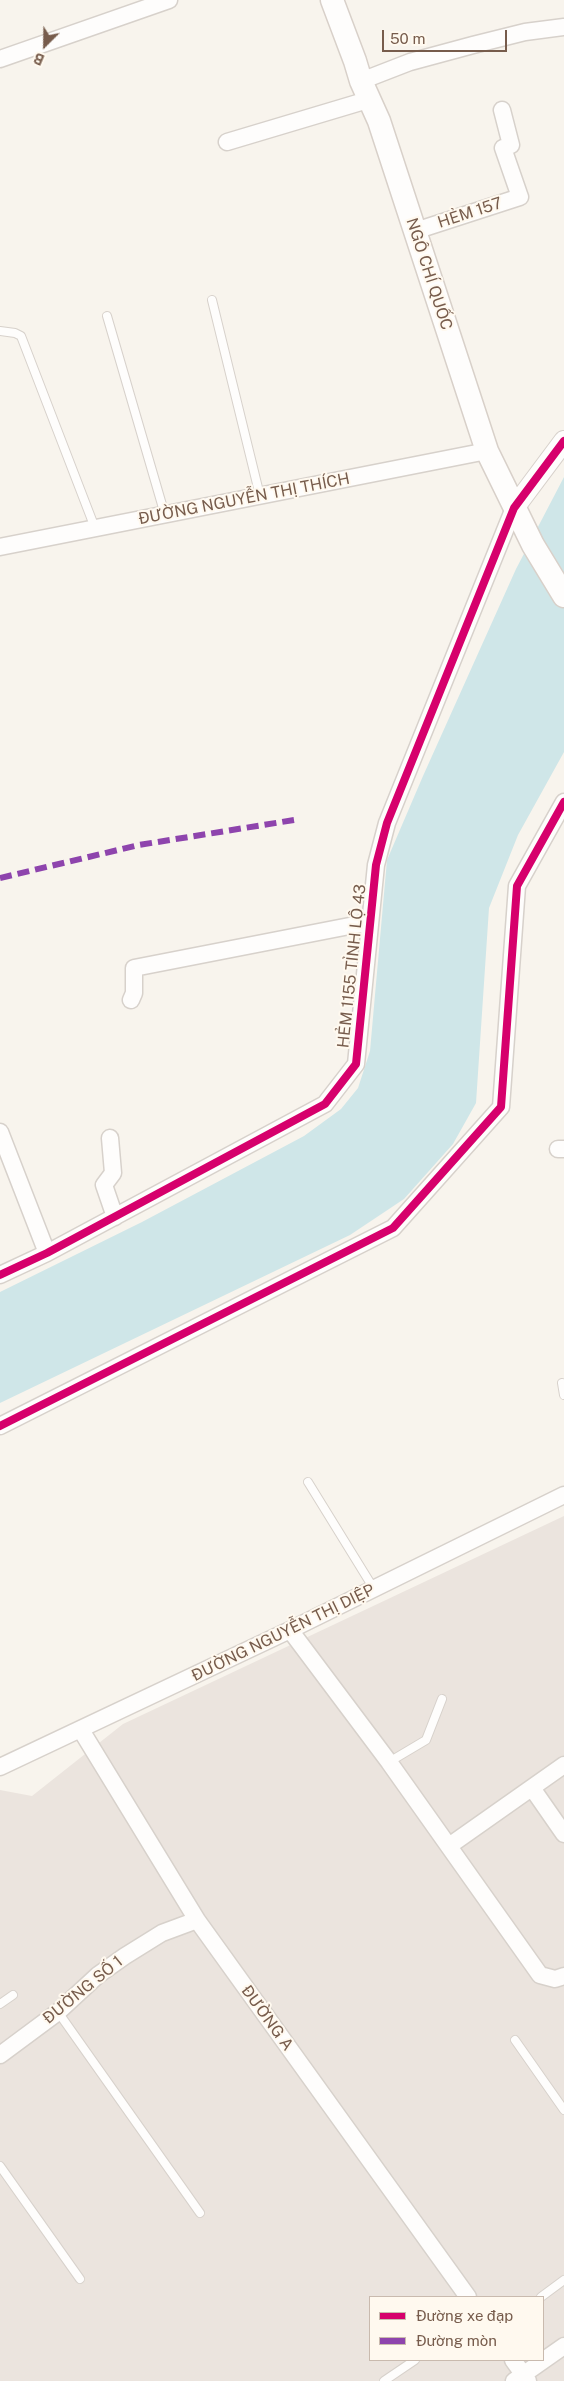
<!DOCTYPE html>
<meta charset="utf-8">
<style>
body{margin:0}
#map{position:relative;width:564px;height:2381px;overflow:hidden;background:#f8f4ed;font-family:"Public Sans",sans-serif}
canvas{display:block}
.legend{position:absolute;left:369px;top:2296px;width:175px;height:65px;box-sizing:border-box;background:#fff9ef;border:1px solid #c9baae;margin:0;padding:6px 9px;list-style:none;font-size:15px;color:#775c4c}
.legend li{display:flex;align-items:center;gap:10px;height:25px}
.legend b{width:25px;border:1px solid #c9baae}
.north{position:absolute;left:20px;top:20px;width:50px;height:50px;-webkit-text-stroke:4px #fff9ef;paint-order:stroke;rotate:203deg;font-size:14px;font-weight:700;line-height:20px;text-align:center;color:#775c4c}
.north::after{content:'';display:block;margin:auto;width:18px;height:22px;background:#775c4c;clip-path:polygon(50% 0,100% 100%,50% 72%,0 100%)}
.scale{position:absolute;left:382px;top:30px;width:125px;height:22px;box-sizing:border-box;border:2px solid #775c4c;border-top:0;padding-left:6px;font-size:15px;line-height:18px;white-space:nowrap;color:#775c4c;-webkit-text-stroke:4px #fff9ef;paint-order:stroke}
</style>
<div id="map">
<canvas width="564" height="2381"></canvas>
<ul class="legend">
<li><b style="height:6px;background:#d6006c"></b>Đường xe đạp</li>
<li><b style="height:6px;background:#8e44ad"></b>Đường mòn</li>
</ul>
<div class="north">B</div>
<div class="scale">50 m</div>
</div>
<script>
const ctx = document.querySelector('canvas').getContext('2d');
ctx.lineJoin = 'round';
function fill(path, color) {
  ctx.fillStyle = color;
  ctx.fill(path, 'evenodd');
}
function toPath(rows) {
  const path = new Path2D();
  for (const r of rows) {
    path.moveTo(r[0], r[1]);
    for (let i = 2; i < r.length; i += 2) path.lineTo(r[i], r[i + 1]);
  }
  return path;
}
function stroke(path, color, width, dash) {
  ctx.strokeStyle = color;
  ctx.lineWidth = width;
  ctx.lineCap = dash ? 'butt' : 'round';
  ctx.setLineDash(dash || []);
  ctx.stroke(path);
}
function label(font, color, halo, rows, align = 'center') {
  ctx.font = font + ' "Public Sans",sans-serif';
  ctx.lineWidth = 4;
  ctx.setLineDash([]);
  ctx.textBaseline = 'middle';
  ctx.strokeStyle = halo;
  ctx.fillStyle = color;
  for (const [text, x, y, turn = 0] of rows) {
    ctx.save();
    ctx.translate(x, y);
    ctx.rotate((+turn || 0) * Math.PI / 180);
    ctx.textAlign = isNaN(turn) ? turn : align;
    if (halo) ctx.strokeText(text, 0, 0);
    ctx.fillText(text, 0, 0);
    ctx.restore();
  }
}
fill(toPath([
 [564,1516,564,2381,0,2381,0,1790,32,1796,123,1724],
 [370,2297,543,2297,543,2360,370,2360]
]), '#ebe4de');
fill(toPath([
 [564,477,564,752,518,835,489,908,476,1103,453,1144,404,1199,350,1235,0,1403,0,1292,142,1222,304,1136,341,1109,358,1088,370,1051,387,860,423,776,516,569]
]), '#cfe6e8');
const service = toPath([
 [212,300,260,496],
 [107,316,165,515],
 [0,331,15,333,21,336,95,528],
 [562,1383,564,1395],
 [308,1482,374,1589],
 [389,1762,426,1740,442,1699],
 [0,2004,13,1995],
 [58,2012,200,2213],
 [515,2040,564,2110],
 [0,2166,80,2279],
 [541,2297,564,2280],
 [384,2381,415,2360]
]);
const minor = toPath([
 [0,59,169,0],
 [361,81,410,62,473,45,525,32,564,27],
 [227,142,371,99],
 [415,231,520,197,503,148,511,145,502,110],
 [0,547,487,451],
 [131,1000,134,993,134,968,370,922],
 [0,1132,47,1253],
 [110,1138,113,1173,104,1185,115,1217],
 [558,1149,564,1149],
 [0,1275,47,1253,325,1104,356,1064,376,865,387,823,514,508],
 [0,1426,393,1228,501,1107,517,886,564,802],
 [290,1630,389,1762,540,1975,555,1979,564,1976],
 [81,1730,197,1920,468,2297],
 [0,1767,290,1630,564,1495],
 [532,1788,564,1834],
 [449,1846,564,1765],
 [0,2055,58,2012,98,1975,125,1956,162,1933,197,1920],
 [513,2360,528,2381],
 [514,2381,564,2346]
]);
const tertiary = toPath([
 [514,508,564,441]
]);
const secondary = toPath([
 [332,0,355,61,361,81,379,121,487,451,533,545,564,596]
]);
stroke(service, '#d7d1cb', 10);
stroke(minor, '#d7d1cb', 19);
stroke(tertiary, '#d7d1cb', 22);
stroke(secondary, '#d8d0c9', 25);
stroke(service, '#fefdfc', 8);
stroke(minor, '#fefdfc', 16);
stroke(tertiary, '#fefdfc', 20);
stroke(secondary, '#fefdfc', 22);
stroke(toPath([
 [0,878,139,845,294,820]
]), '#8e44ad', 6, [12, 6]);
stroke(toPath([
 [0,1275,47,1253,325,1104,356,1064,376,865,387,823,514,508,564,441],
 [0,1426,393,1228,501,1107,517,886,564,802]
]), '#d6006c', 8);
label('16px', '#775c4c', '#fff9ef', [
 ["HẺM 157",470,213,-18],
 ["NGÔ CHÍ QUỐC",429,274,72],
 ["ĐƯỜNG NGUYỄN THỊ THÍCH",244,499,-11],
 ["HẺM 1155 TỈNH LỘ 43",352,966,-84],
 ["ĐƯỜNG NGUYỄN THỊ DIỆP",283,1633,-26],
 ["ĐƯỜNG SỐ 1",83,1990,-39],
 ["ĐƯỜNG A",267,2018,54]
]);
</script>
